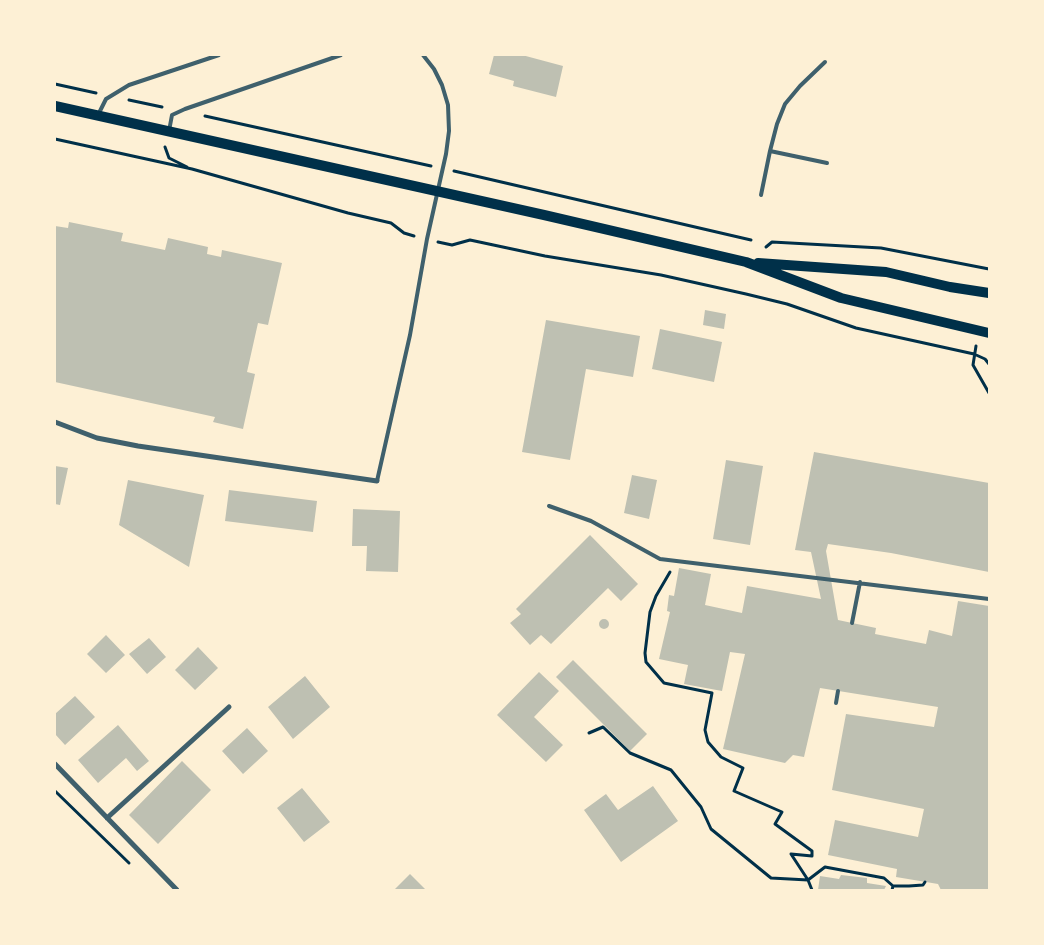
<!DOCTYPE html>
<style>
body{margin:0}
#map{position:relative;width:1044px;height:945px;overflow:hidden;background:#fdf0d5;font-family:Signika,sans-serif}
canvas{display:block}
.frame{position:absolute;inset:0;border:56px solid #fdf0d5;pointer-events:none}
</style>
<div id="map">
<canvas width="1044" height="945"></canvas>
<div class="frame"></div>
</div>
<script>
const ctx = document.querySelector('canvas').getContext('2d');
ctx.lineJoin = 'round';
function fill(path, color) {
  ctx.fillStyle = color;
  ctx.fill(path, 'evenodd');
}
function toPath(rows) {
  const path = new Path2D();
  for (const r of rows) {
    if (r.length === 3) {
      path.moveTo(r[0] + r[2], r[1]);
      path.arc(r[0], r[1], r[2], 0, 2 * Math.PI);
      continue;
    }
    path.moveTo(r[0], r[1]);
    for (let i = 2; i < r.length; i += 2) path.lineTo(r[i], r[i + 1]);
  }
  return path;
}
function stroke(path, color, width, dash) {
  ctx.strokeStyle = color;
  ctx.lineWidth = width;
  ctx.lineCap = dash ? 'butt' : 'round';
  ctx.setLineDash(dash || []);
  ctx.stroke(path);
}
fill(toPath([
 [494,55,522,55,563,66,556,97,513,86,514,81,489,74],
 [69,222,123,233,121,241,165,250,168,238,208,247,207,254,221,257,222,250,282,263,268,325,258,323,247,372,255,374,243,429,213,422,215,417,55,382,55,226,68,228],
 [705,310,726,314,724,329,703,325],
 [546,320,640,336,633,377,586,369,570,460,522,452],
 [660,329,722,342,714,382,652,369],
 [814,452,989,483,989,572,891,553,828,544,826,551,838,620,876,628,875,634,926,644,929,630,952,636,958,601,989,606,989,890,941,890,938,884,896,877,897,869,828,855,835,820,918,837,924,809,832,790,846,714,934,727,938,707,820,688,804,757,793,755,785,763,723,749,745,654,730,652,722,691,684,684,688,665,659,659,670,612,667,611,669,595,674,596,679,568,711,574,705,605,742,613,747,586,821,599,811,552,795,550],
 [726,460,763,466,750,545,713,539],
 [55,466,68,468,60,505,55,504],
 [632,475,657,480,649,519,624,513],
 [128,480,204,495,189,567,119,525],
 [229,490,317,501,313,532,225,521],
 [353,509,400,511,398,572,366,571,367,546,352,546],
 [590,535,638,584,621,601,608,588,551,644,541,635,530,645,510,623,521,614,516,609],
 [604,624,5],
 [106,635,125,655,106,673,87,654],
 [149,638,166,657,147,674,129,654],
 [198,647,218,668,195,690,175,670],
 [573,660,647,734,630,751,556,677],
 [539,672,559,691,534,717,563,745,546,762,497,715],
 [305,676,330,707,293,739,268,707],
 [75,696,95,717,65,745,55,734,55,714],
 [118,725,149,761,137,771,126,758,98,783,78,760],
 [247,728,268,751,243,774,222,751],
 [182,761,211,790,158,844,129,815],
 [653,786,678,821,621,862,584,810,606,794,618,810],
 [302,788,330,822,304,842,277,808],
 [410,874,426,890,394,890],
 [841,875,867,878,867,883,886,886,884,890,818,890,820,876,839,879]
]), '#bec0b2');
stroke(toPath([
 [55,84,96,93],
 [129,100,162,107],
 [205,116,431,166],
 [55,139,192,169,348,213,391,223,404,233,414,236],
 [165,147,169,158,187,167],
 [454,171,751,240],
 [438,242,452,245,470,240,545,256,661,275,746,294,787,304,856,328,974,354,985,359,989,364],
 [766,247,772,242,881,248,989,269],
 [976,346,973,365,989,393],
 [670,572,656,596,650,612,645,653,646,662,664,683,712,693,705,730,708,742,721,757,743,768,734,791,782,812,775,824,812,851,812,856,791,854,808,880,812,890],
 [589,733,603,727,630,753,671,770,701,807,711,829,771,878,808,880,825,867,884,878,893,886,892,890],
 [55,791,129,863],
 [893,886,909,886,923,885,925,882]
]), '#003049', 3);
stroke(toPath([
 [98,115,106,99,129,85,219,55],
 [169,131,172,115,185,109,341,55],
 [770,151,777,124,785,104,800,86,825,62],
 [761,195,770,151,827,163],
 [377,481,410,335,427,239,446,154,449,131,448,105,442,85,434,69,423,55],
 [549,506,591,521,660,559,989,599],
 [852,623,860,582],
 [836,703,838,691]
]), '#3f606c', 4);
stroke(toPath([
 [55,422,97,438,138,446,377,481],
 [55,764,177,890],
 [107,818,229,707]
]), '#3f606c', 5);
stroke(toPath([
 [55,106,544,215,746,262,841,298,989,333],
 [758,263,886,272,950,287,989,293]
]), '#003049', 10);
</script>
